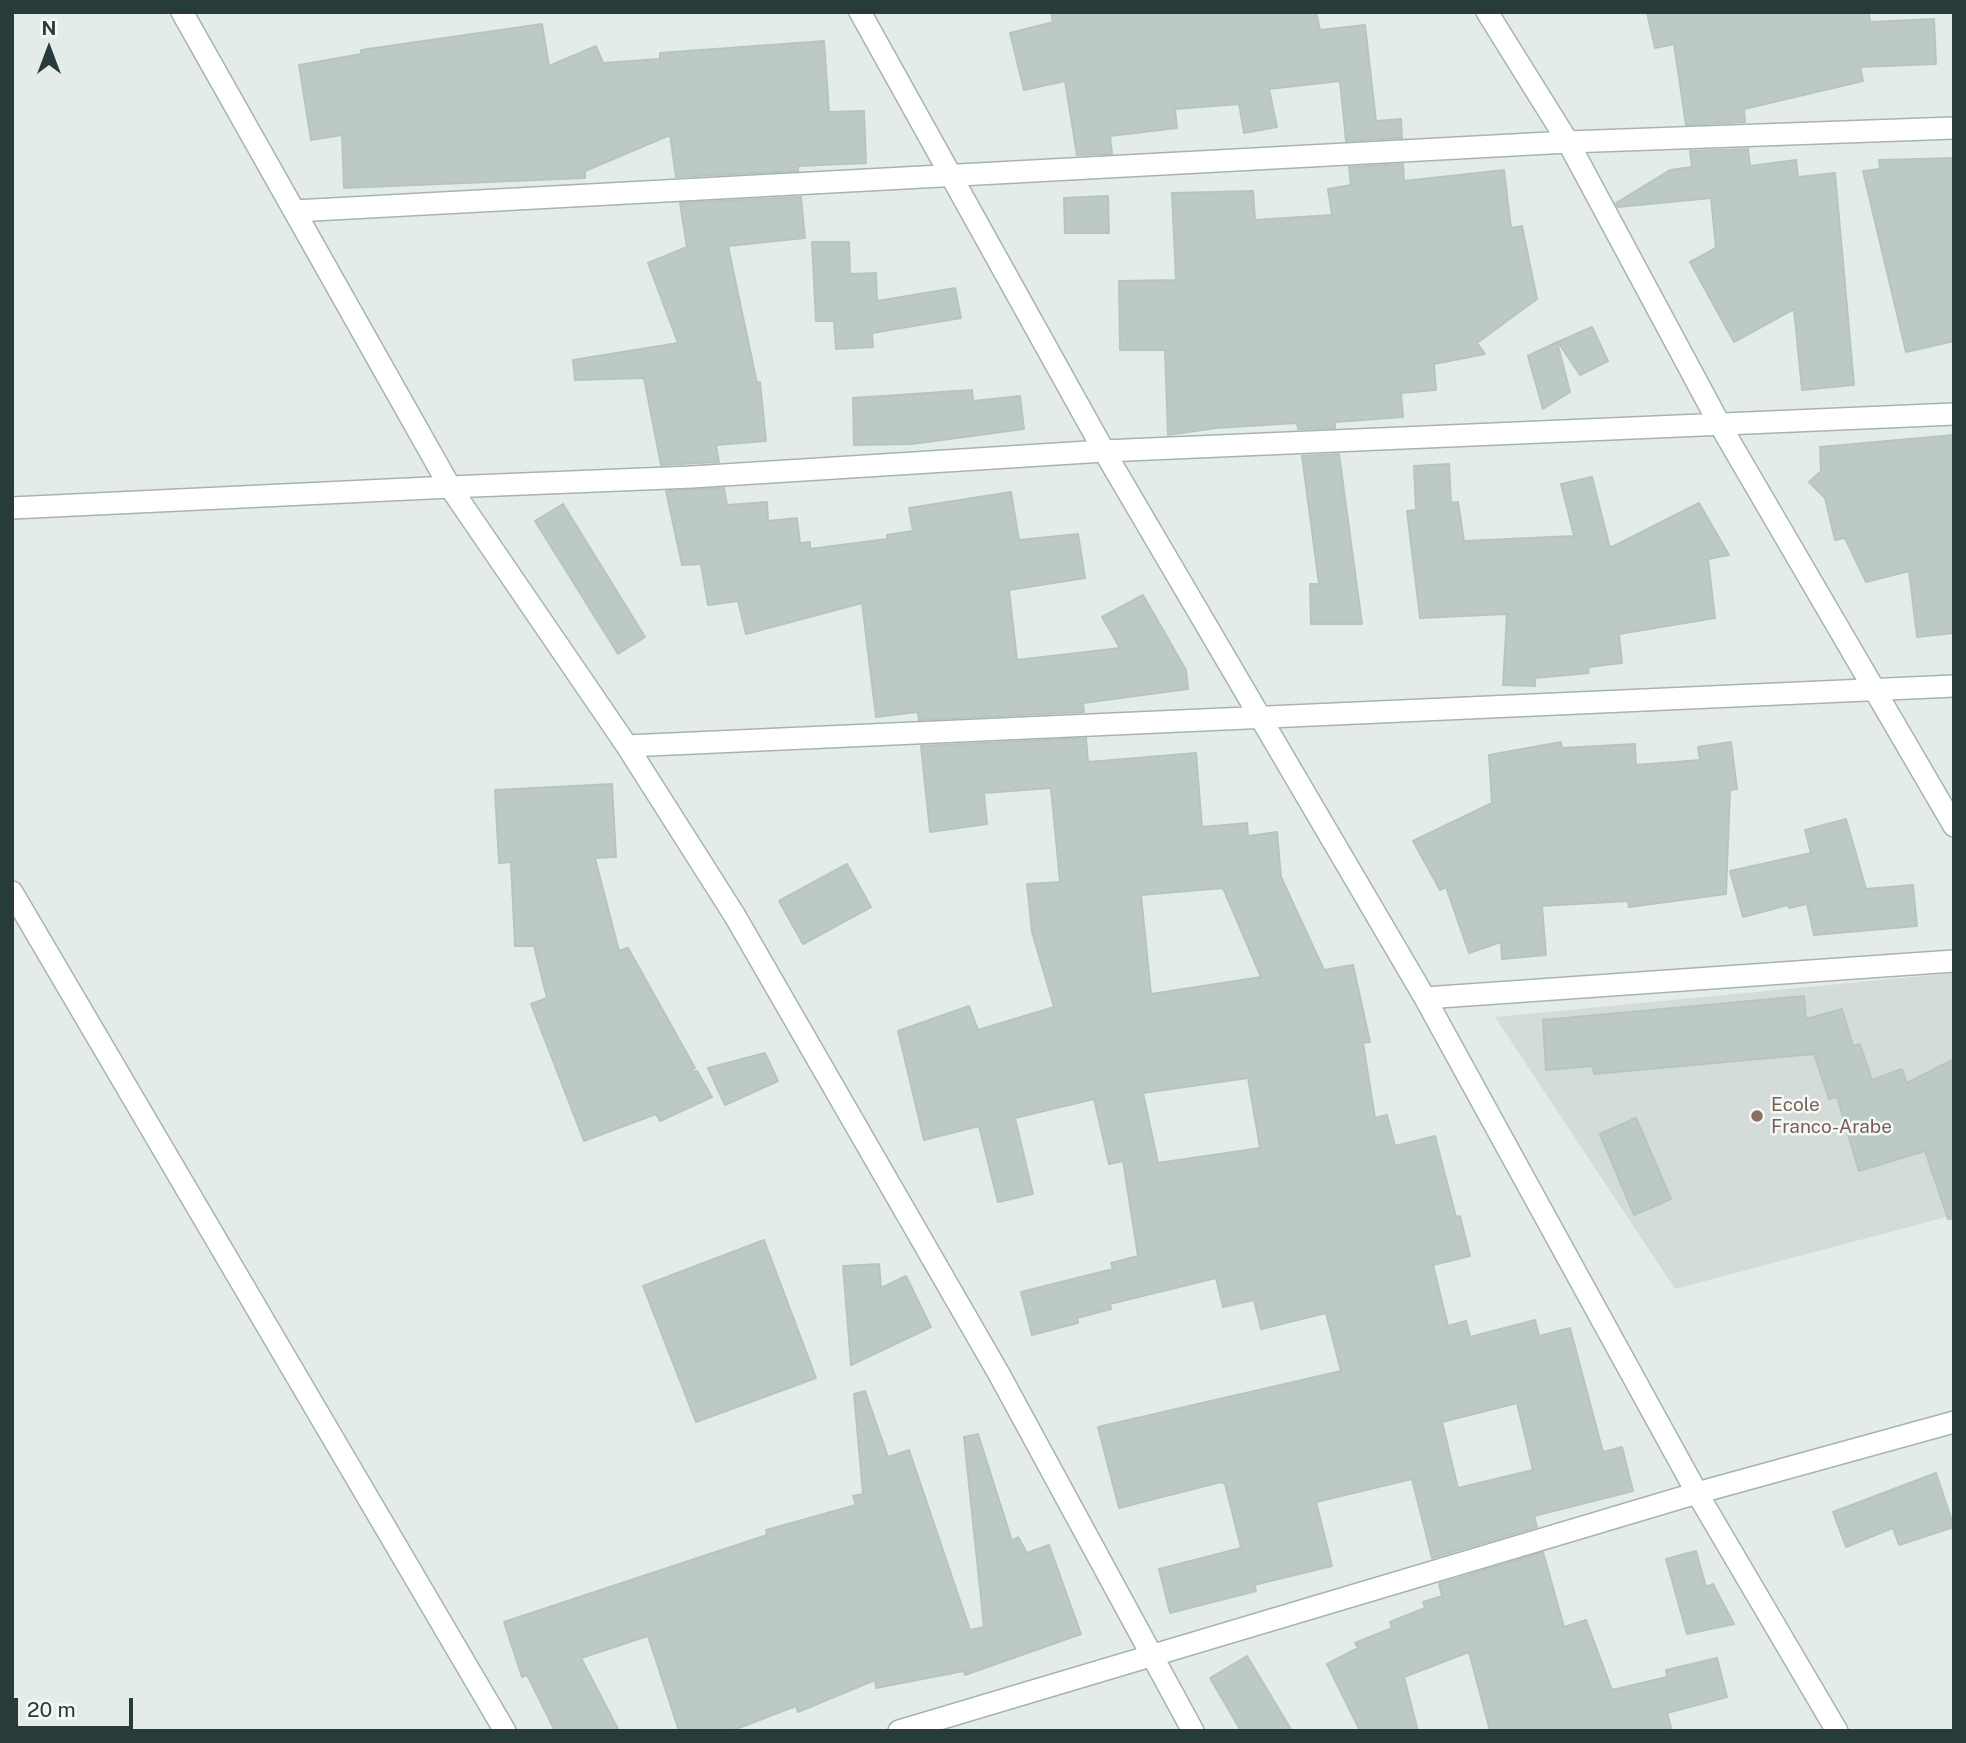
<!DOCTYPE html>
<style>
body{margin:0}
#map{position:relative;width:1966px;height:1743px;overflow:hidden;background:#e4ecea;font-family:"Public Sans",sans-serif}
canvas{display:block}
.frame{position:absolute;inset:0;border:14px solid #263b3a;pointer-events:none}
.north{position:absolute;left:14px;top:14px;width:70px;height:70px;-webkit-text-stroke:5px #f4f9f7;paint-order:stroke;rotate:0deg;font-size:19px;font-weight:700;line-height:28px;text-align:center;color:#263b3a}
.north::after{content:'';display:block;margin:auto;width:24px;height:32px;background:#263b3a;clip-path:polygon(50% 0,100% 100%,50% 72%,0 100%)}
.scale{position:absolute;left:14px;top:1698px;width:119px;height:32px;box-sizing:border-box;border:4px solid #263b3a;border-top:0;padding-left:9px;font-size:21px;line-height:24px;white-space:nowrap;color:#263b3a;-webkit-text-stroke:5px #f4f9f7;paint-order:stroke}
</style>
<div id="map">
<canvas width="1966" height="1743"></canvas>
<div class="frame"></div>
<div class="north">N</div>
<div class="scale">20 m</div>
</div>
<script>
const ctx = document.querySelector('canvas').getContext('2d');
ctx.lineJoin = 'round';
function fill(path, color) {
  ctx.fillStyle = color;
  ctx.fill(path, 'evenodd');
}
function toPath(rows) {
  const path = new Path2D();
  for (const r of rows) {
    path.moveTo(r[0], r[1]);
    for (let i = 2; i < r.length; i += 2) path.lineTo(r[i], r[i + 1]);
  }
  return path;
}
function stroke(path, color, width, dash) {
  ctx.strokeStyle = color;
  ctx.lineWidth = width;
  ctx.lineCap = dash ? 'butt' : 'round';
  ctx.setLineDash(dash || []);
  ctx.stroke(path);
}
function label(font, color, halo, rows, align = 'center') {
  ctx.font = font + ' "Public Sans",sans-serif';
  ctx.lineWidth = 5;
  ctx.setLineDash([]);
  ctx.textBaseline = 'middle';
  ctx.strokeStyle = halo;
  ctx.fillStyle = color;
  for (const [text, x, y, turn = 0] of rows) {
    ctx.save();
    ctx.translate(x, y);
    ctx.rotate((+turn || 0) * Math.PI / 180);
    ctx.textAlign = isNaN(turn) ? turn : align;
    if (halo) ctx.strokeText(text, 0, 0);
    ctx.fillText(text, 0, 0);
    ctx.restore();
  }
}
fill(toPath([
 [1954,973,1954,1215,1675,1289,1495,1017]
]), '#d3dcd9');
const building = toPath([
 [1051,12,1316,12,1320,30,1365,25,1376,121,1401,119,1402,138,1346,141,1340,81,1269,89,1277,127,1244,133,1239,104,1175,109,1177,128,1110,136,1112,154,1077,155,1065,81,1024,90,1010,33,1053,22,1051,12],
 [1647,12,1869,12,1870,22,1934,19,1936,64,1860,67,1863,81,1744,109,1745,122,1686,125,1674,44,1655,48,1647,12],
 [542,24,549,66,596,46,603,63,660,59,660,53,824,41,829,112,864,111,866,163,798,166,798,171,676,177,670,135,585,171,585,178,344,188,342,135,311,140,299,65,361,54,361,50,542,24],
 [1748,149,1750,166,1796,160,1798,177,1835,173,1854,385,1802,390,1794,309,1734,342,1690,262,1716,248,1711,198,1618,207,1616,203,1670,170,1692,167,1690,151,1748,149],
 [1954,158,1954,341,1906,352,1863,171,1880,169,1879,160,1954,158],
 [1403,164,1404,181,1504,170,1511,228,1522,226,1537,299,1477,343,1485,354,1434,364,1436,390,1401,393,1403,417,1335,422,1335,428,1298,429,1297,423,1216,428,1168,435,1165,350,1120,350,1119,281,1176,280,1172,193,1253,191,1255,220,1332,215,1328,189,1351,185,1349,167,1403,164],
 [1108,196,1109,233,1065,233,1064,198,1108,196],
 [801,197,805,238,728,246,757,383,760,382,766,441,716,445,719,462,661,465,644,378,575,380,573,360,678,343,648,263,687,247,680,203,801,197],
 [812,242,849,242,850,274,876,273,877,301,955,288,961,318,872,333,873,347,836,349,834,321,816,321,812,242],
 [1592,327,1608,361,1580,375,1558,342,1592,327],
 [1557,342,1570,392,1543,409,1528,356,1557,342],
 [972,390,973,401,1020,396,1024,429,912,444,854,445,853,398,972,390],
 [1954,435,1954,633,1917,637,1909,571,1866,582,1845,538,1835,540,1825,498,1809,482,1821,471,1820,447,1954,435],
 [1339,454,1362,624,1311,624,1310,584,1319,584,1302,456,1339,454],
 [1449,464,1451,503,1458,502,1464,541,1574,536,1561,484,1592,477,1610,548,1699,503,1729,555,1708,559,1715,618,1619,634,1622,663,1588,667,1589,673,1535,678,1535,686,1503,685,1507,614,1420,618,1407,511,1416,510,1414,466,1449,464],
 [724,488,727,505,767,502,768,521,797,518,800,543,810,542,810,549,887,539,887,535,913,531,909,508,1011,492,1019,540,1078,534,1085,578,1009,590,1017,660,1120,648,1102,617,1143,595,1186,670,1188,689,1083,703,1084,712,919,720,918,712,876,717,862,603,746,634,738,601,708,605,701,564,682,565,666,491,724,488],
 [563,504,645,637,618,654,535,521,563,504],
 [1086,738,1088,762,1196,753,1202,827,1247,823,1248,836,1277,832,1281,877,1324,970,1353,965,1370,1042,1363,1043,1375,1118,1387,1115,1395,1146,1435,1136,1456,1217,1460,1216,1470,1256,1433,1265,1448,1326,1466,1321,1470,1337,1535,1320,1539,1336,1570,1328,1603,1452,1622,1447,1633,1491,1534,1516,1537,1527,1432,1558,1412,1479,1316,1502,1332,1566,1254,1585,1256,1591,1170,1613,1159,1569,1241,1548,1225,1484,1221,1482,1119,1508,1098,1427,1341,1371,1326,1313,1261,1329,1254,1300,1223,1307,1216,1278,1110,1304,1111,1309,1077,1318,1078,1323,1032,1335,1021,1292,1113,1269,1111,1263,1138,1256,1123,1161,1109,1164,1094,1099,1015,1118,1033,1194,998,1202,979,1126,924,1140,898,1031,969,1006,978,1030,1054,1007,1032,932,1027,884,1060,882,1051,788,984,793,987,824,930,832,921,746,1086,738],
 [1223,888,1261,977,1151,994,1141,895,1223,888],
 [1248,1078,1260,1148,1158,1163,1143,1093,1248,1078],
 [1517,1403,1533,1470,1458,1488,1442,1422,1517,1403],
 [1561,742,1562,748,1635,744,1636,765,1700,760,1698,747,1731,742,1737,789,1730,790,1726,894,1629,907,1628,901,1542,906,1546,955,1502,959,1501,942,1469,953,1446,887,1440,890,1413,841,1492,803,1489,755,1561,742],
 [612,784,616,857,595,858,619,951,628,948,695,1068,686,1073,697,1071,712,1097,660,1121,656,1114,584,1141,531,1004,547,998,534,946,515,946,511,862,499,863,495,790,612,784],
 [1846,819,1866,889,1913,885,1917,926,1814,935,1807,904,1789,908,1788,905,1743,917,1730,871,1811,853,1805,830,1846,819],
 [847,864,871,907,803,944,779,901,847,864],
 [1804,996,1806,1019,1842,1009,1853,1046,1860,1044,1872,1080,1902,1069,1907,1083,1954,1059,1954,1218,1948,1219,1925,1151,1859,1171,1837,1097,1829,1099,1814,1054,1594,1074,1593,1066,1546,1070,1543,1020,1804,996],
 [765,1053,778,1081,725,1105,708,1068,765,1053],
 [1636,1118,1671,1199,1634,1215,1600,1134,1636,1118],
 [764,1240,816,1378,696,1422,643,1286,764,1240],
 [879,1264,881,1288,906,1276,931,1327,851,1365,843,1266,879,1264],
 [865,1391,888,1457,909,1450,970,1630,984,1627,964,1437,978,1434,1012,1541,1018,1537,1027,1553,1049,1545,1081,1634,965,1675,964,1671,876,1688,875,1680,798,1712,796,1706,731,1731,679,1731,648,1636,581,1658,619,1731,555,1731,527,1675,522,1677,504,1622,767,1535,766,1530,856,1505,853,1496,863,1494,854,1394,865,1391],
 [1936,1473,1954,1527,1899,1545,1893,1528,1846,1547,1833,1512,1936,1473],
 [1696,1551,1706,1587,1713,1584,1734,1624,1687,1634,1666,1559,1696,1551],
 [1543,1552,1564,1627,1586,1620,1612,1690,1667,1677,1666,1670,1717,1658,1727,1697,1667,1713,1672,1731,1490,1731,1469,1652,1404,1677,1418,1731,1360,1731,1327,1664,1358,1648,1355,1643,1392,1628,1390,1622,1425,1608,1423,1602,1442,1596,1439,1584,1543,1552],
 [1247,1656,1292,1731,1241,1731,1210,1678,1247,1656]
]);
fill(building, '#bdc9c6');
stroke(building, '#b7c5c2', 2);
const minor = toPath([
 [182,12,450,487,692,477,1104,451,1954,414],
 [860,12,1104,451,1425,998,1697,1493,1837,1731],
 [1487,12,1568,142,1720,425,1954,826],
 [295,211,1568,142,1954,128],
 [12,508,450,487,627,746,735,916,999,1374,1193,1731],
 [627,746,1954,686],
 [12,892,505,1731],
 [1425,998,1954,961],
 [899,1731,1697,1493,1954,1422]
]);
stroke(minor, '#a7b3b2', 24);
stroke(minor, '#fff', 21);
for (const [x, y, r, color] of [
 [1757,1116,7,"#8d6e63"]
]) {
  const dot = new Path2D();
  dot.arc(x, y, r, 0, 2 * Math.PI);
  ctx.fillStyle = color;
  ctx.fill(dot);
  stroke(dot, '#f4f9f7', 2.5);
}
label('19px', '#785e54', '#f4f9f7', [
 ["Ecole",1771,1105],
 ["Franco-Arabe",1771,1127]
], 'left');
</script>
